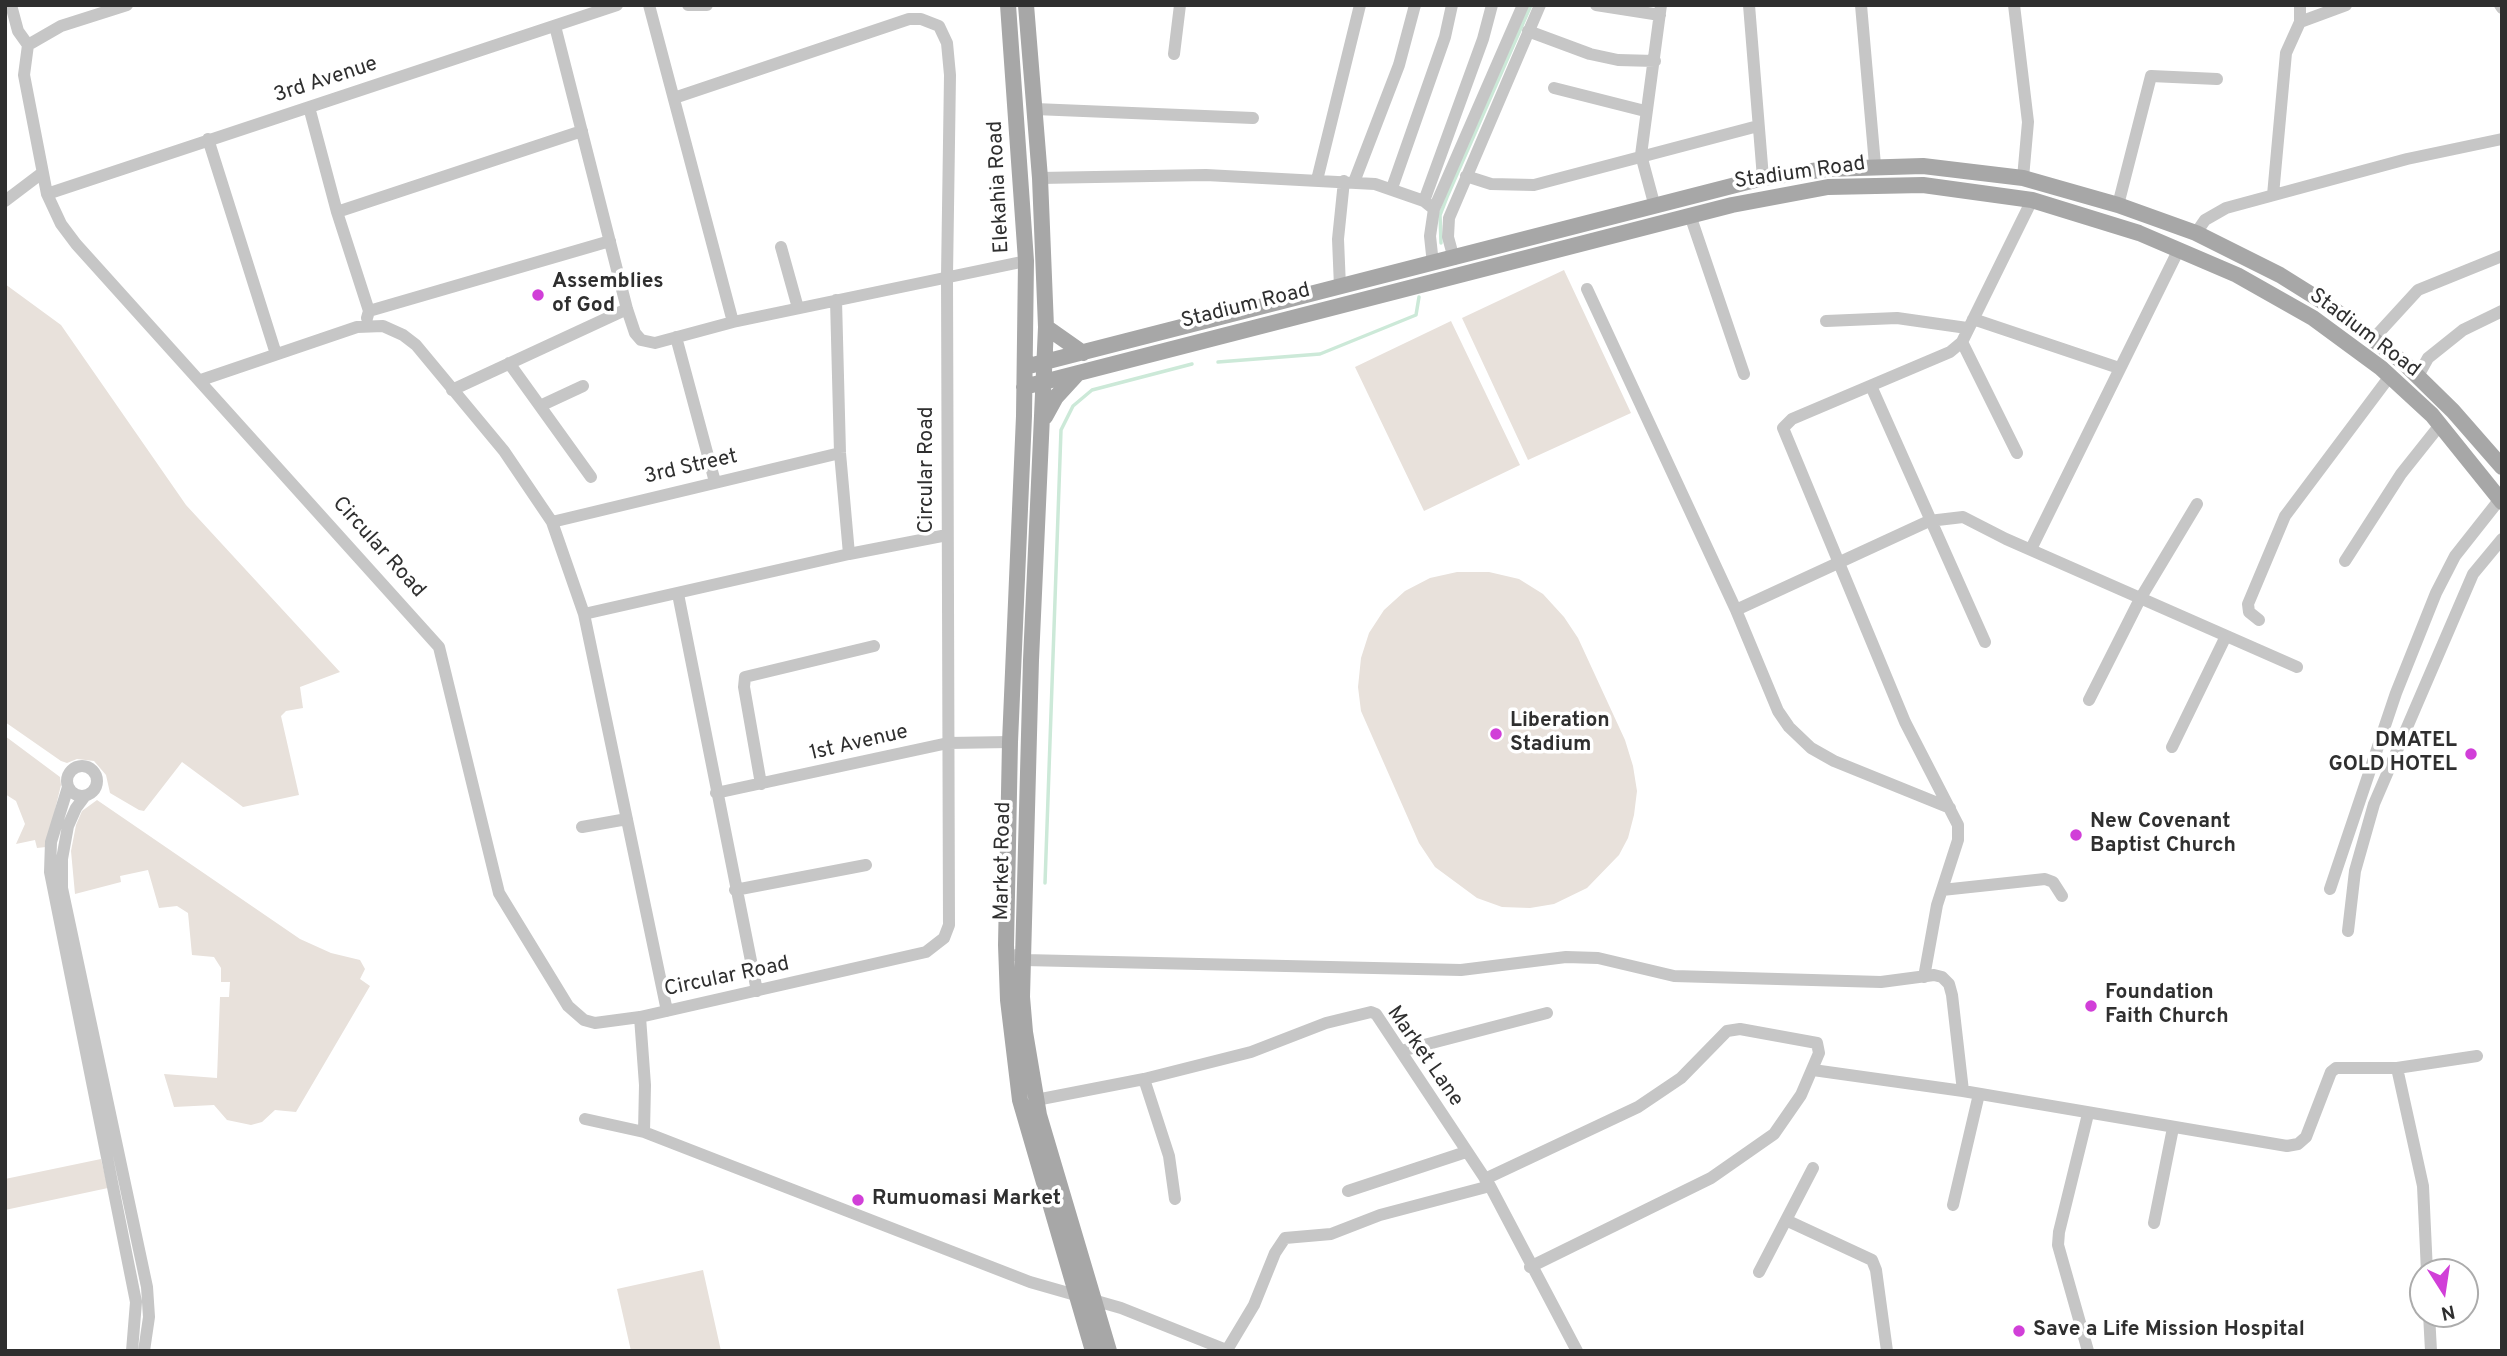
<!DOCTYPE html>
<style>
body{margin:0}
#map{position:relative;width:2507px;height:1356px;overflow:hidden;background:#fff;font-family:Overpass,sans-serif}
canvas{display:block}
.frame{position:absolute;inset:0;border:7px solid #2f2f2f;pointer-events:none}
.north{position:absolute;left:2409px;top:1258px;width:70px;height:70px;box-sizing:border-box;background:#fff;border:2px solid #acacac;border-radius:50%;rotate:168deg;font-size:19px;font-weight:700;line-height:28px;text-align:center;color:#2f2f2f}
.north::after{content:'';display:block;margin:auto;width:24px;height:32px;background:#d13fd8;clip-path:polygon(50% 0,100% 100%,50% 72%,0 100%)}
</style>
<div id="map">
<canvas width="2507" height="1356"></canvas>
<div class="frame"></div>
<div class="north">N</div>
</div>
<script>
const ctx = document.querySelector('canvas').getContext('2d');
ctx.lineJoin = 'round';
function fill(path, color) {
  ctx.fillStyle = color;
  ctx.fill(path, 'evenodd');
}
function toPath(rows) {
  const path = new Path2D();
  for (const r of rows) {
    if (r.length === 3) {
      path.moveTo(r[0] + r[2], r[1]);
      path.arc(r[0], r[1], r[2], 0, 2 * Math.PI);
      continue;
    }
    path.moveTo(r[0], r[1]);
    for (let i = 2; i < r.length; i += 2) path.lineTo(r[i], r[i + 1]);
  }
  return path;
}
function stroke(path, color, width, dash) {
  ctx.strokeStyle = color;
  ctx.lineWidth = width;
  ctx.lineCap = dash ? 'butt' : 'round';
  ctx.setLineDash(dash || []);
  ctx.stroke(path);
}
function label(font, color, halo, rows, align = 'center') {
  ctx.font = font + ' Overpass,sans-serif';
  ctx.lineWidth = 7;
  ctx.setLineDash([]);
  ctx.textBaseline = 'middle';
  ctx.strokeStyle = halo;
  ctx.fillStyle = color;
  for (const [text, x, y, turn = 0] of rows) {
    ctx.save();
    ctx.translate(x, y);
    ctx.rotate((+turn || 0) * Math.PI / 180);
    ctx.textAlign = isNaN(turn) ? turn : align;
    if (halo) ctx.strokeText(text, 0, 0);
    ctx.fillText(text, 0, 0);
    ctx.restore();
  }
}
fill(toPath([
 [1564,270,1631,413,1528,460,1462,318],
 [5,284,61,325,186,505,340,672,300,687,303,708,286,711,281,716,299,795,243,807,182,762,144,811,139,810,110,793,106,775,94,761,77,759,67,763,61,761,5,722],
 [1451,321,1520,465,1424,511,1355,367],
 [1457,572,1489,572,1519,579,1543,594,1564,617,1578,638,1625,740,1633,766,1637,791,1634,815,1628,838,1619,855,1587,888,1554,904,1530,908,1502,907,1477,898,1435,867,1419,843,1361,711,1358,687,1361,658,1369,633,1384,610,1405,591,1430,578],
 [5,736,60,777,61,785,46,847,37,848,35,840,16,844,25,824,16,801,5,794],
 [97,800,300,939,331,953,360,960,365,969,360,979,370,986,296,1112,275,1110,262,1122,251,1125,227,1120,214,1105,174,1107,164,1074,217,1078,220,997,229,997,230,982,221,982,221,968,214,957,192,955,188,913,177,906,159,908,148,870,120,876,121,882,75,894,71,851,76,825,82,811],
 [101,1159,108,1188,5,1210,5,1179],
 [703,1270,721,1351,631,1351,617,1289]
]), '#e8e1db');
stroke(toPath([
 [1441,243,1440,215,1447,197,1531,5],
 [1218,362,1320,354,1416,315,1419,297],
 [1045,883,1061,430,1073,406,1092,390,1192,364]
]), '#cce9d8', 3.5);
stroke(toPath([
 [11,5,18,31,28,45],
 [127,5,61,26,28,45,24,75,47,194,61,224,76,244,439,647,499,893,568,1006,584,1020,595,1023,640,1017,926,952,944,938,949,925,947,276,950,75,947,43,939,26,921,19,909,19,674,98],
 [649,5,733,322],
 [688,5,707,5],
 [1596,5,1660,15],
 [1749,5,1763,178],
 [1861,5,1875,165],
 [2014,5,2028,122,2023,178],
 [2500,5,2502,8],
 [2300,22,2346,5],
 [555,26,627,309,635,333,641,340,655,343,733,322,1026,261],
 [1528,31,1590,54,1618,60,1655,61],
 [1174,54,1180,5],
 [1554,88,1645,111],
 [309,107,337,212,369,311,367,318],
 [1035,109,1253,118],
 [208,139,276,354],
 [1466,176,1491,184,1534,185,1758,126],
 [1040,178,1206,175,1375,184,1424,201,1434,209],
 [1317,180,1360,5],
 [1354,182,1399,65,1415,5],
 [1392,188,1445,37,1452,5],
 [47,194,617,5],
 [2273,195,2286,53,2300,22,2300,5],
 [5,201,42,173],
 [1424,201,1483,39,1492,5],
 [2118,205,2151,76,2217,79],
 [1655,207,1641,155,1661,5],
 [337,212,582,131],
 [1690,215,1744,374],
 [2196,233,2205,220,2226,208,2407,159,2502,139],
 [781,247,798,308],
 [1454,259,1448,237,1449,218,1540,5],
 [1433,264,1430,236,1434,209,1523,5],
 [1340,287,1338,239,1344,181],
 [1587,289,1736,610,1778,711,1789,727,1811,748,1834,761,1950,808],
 [836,300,840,453,849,554],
 [369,311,610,241],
 [1973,319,2119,368],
 [1826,321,1897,318,1967,328],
 [676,337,715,482],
 [2374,338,2418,290,2502,256],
 [1962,342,2017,453],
 [509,363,591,477],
 [2418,376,2428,358,2463,330,2502,311],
 [201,380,357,327,383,326,403,335,416,345,504,451,552,522,584,614,667,1011],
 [1871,386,1985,642],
 [452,390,627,309],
 [540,406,583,386],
 [552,522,840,453],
 [2031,549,2179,249],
 [2345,561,2401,474,2440,425],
 [678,594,757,991],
 [1736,610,1929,521,1963,517,2006,539,2297,667],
 [584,614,849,554,947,535],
 [2259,620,2249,612,2248,604,2285,516,2390,376],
 [2089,700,2140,599,2197,504],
 [2172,747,2226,636],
 [82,781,15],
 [761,784,744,687,745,677,874,646],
 [68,787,51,842,50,872,136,1302,132,1351],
 [716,793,948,743,1010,742],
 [85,796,76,808,68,826,62,859,62,888,147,1287,149,1317,144,1351],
 [582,827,627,819],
 [2330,889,2396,693,2436,593,2455,556,2500,499],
 [735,890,866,865],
 [1942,890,2045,879,2053,882,2062,896],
 [2348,931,2355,871,2374,804,2473,574,2502,539],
 [1016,955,1024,960,1461,970,1566,957,1598,958,1674,976,1881,982,1934,975,1942,977,1949,984,1952,995,1963,1091],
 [1924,977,1937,905,1958,840,1958,825,1905,722,1783,428,1792,419,1950,352,1962,342,2032,200],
 [640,1017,645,1085,644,1132],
 [1401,1051,1547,1013],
 [2397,1068,2423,1186,2427,1272],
 [1813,1070,1963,1091,2287,1146,2298,1144,2306,1137,2331,1072,2336,1068,2397,1068,2477,1056],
 [1144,1079,1169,1156,1175,1199],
 [1036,1100,1144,1079,1251,1052,1326,1023,1371,1012,1376,1014,1490,1186,1577,1351],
 [585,1119,644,1132,1030,1282,1121,1308,1229,1351],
 [1485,1179,1638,1107,1681,1078,1727,1031,1740,1029,1817,1043,1819,1053,1801,1095,1774,1134,1711,1178,1530,1267],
 [1348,1191,1466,1152],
 [1953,1205,1979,1094],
 [1788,1221,1872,1260,1876,1270,1887,1351],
 [2154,1223,2173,1128],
 [1759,1272,1813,1168],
 [2429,1314,2431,1351],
 [1227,1350,1254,1305,1275,1253,1285,1238,1331,1234,1380,1215,1490,1186],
 [2088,1351,2058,1245,2059,1232,2088,1114]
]), '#c6c6c6', 12);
stroke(toPath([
 [1008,5,1026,261,1024,416,1010,742,1006,945,1008,1000,1020,1100,1093,1351],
 [1026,5,1040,178,1046,327,1031,660,1022,997,1025,1032,1039,1115,1109,1351],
 [1046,327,1083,353],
 [1025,367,1763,178,1826,169,1923,166,2023,178,2118,205,2196,233,2280,275,2328,305,2404,363,2453,411,2502,467],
 [1024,387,1732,205,1828,187,1923,185,2032,200,2139,233,2237,275,2313,318,2381,368,2432,415,2502,502],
 [1045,417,1056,397,1078,373]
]), '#a7a7a7', 16);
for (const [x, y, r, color] of [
 [538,295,7,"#d13fd8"],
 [1496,734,7,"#d13fd8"],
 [2471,754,7,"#d13fd8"],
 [2076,835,7,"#d13fd8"],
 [2091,1006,7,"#d13fd8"],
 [858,1200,7,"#d13fd8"],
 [2019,1331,7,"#d13fd8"]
]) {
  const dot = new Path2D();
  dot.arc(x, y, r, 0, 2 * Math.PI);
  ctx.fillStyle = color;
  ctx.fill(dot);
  stroke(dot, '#fff', 2.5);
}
label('21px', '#2f2f2f', '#fff', [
 ["3rd Avenue",326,81,-18],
 ["Stadium Road",1800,174,-8],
 ["Elekahia Road",1000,187,-93],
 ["Stadium Road",1246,307,-14],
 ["Stadium Road",2364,334,37],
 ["3rd Street",691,468,-13],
 ["Circular Road",928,470,-90],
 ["Circular Road",378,548,48],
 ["1st Avenue",859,744,-13],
 ["Market Road",1004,861,-89],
 ["Circular Road",727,978,-12],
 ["Market Lane",1424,1057,55]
]);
label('bold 21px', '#2f2f2f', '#fff', [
 ["Assemblies",552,283],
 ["of God",552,307],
 ["Liberation",1510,722],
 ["Stadium",1510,746],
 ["DMATEL",2457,742,"right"],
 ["GOLD HOTEL",2457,766,"right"],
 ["New Covenant",2090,823],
 ["Baptist Church",2090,847],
 ["Foundation",2105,994],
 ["Faith Church",2105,1018],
 ["Rumuomasi Market",872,1200],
 ["Save a Life Mission Hospital",2033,1331]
], 'left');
</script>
